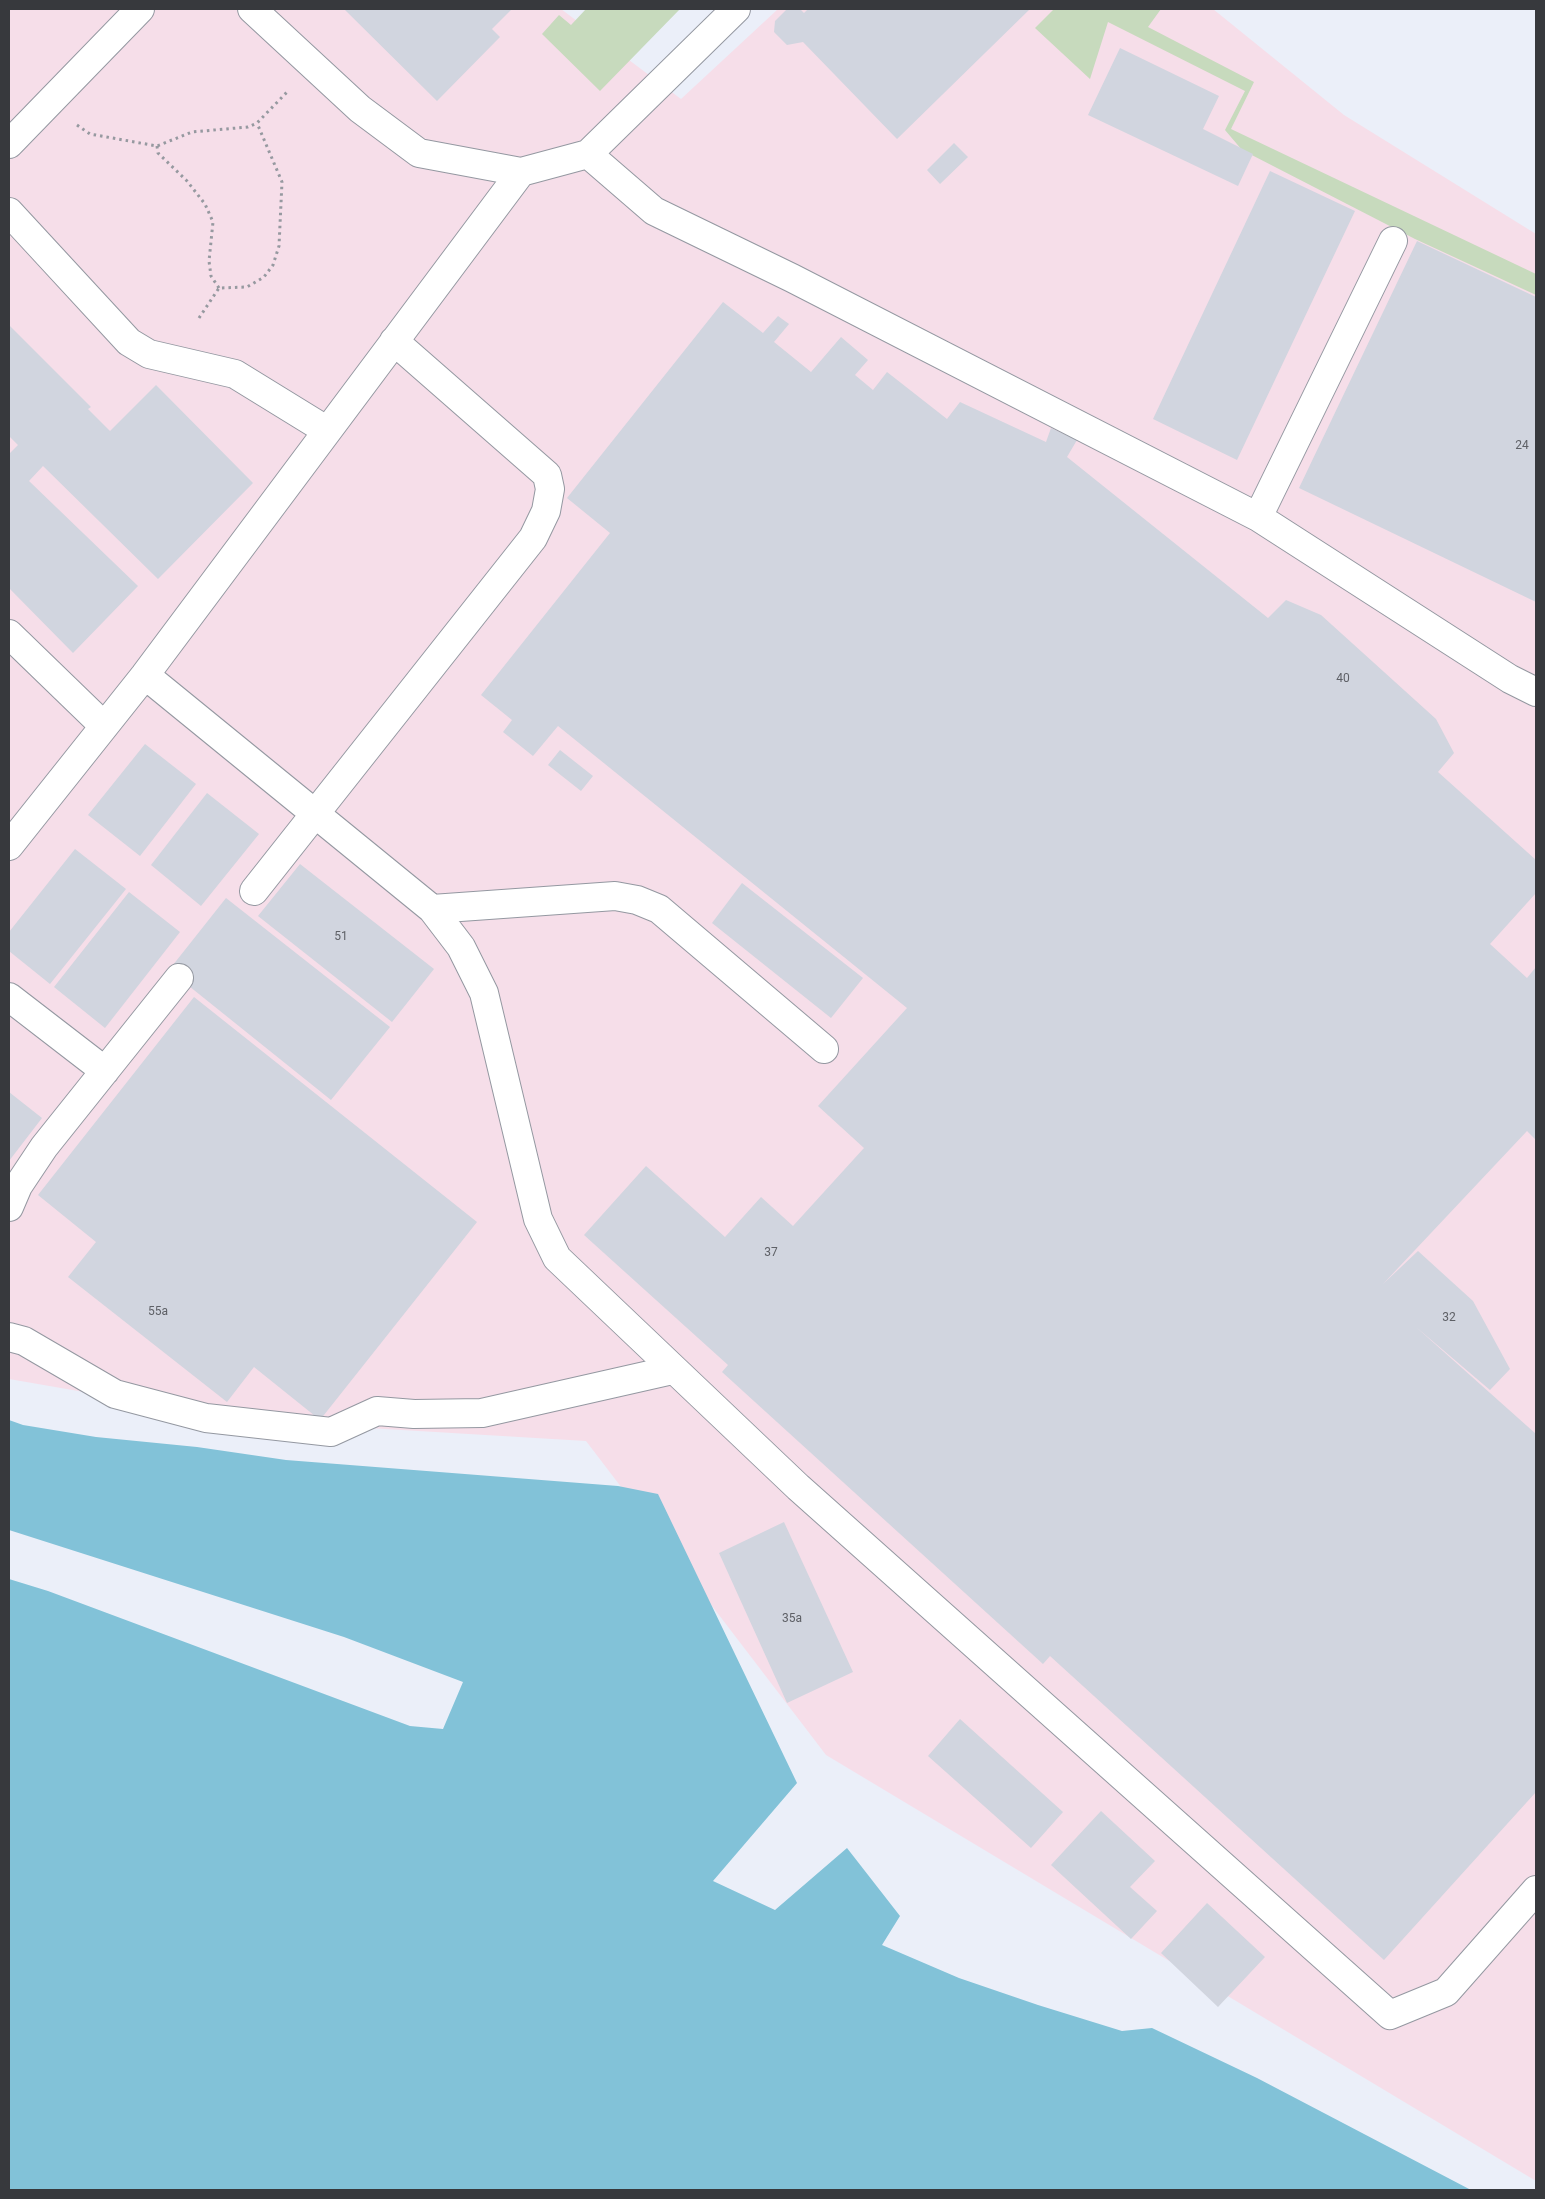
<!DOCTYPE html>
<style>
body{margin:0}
#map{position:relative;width:1545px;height:2199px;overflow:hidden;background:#ebeff9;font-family:Roboto,sans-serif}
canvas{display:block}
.frame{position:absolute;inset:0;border:10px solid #37393d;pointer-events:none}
</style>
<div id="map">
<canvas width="1545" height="2199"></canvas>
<div class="frame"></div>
</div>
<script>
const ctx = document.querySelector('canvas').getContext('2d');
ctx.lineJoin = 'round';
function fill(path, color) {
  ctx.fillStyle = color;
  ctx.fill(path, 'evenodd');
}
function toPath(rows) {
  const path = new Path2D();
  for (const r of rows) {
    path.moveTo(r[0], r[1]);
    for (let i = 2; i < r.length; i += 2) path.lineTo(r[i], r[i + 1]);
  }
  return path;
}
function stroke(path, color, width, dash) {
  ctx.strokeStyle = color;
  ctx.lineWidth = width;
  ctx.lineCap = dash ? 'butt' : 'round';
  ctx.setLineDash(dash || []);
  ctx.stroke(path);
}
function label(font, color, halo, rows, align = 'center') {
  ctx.font = font + ' Roboto,sans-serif';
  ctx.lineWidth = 4;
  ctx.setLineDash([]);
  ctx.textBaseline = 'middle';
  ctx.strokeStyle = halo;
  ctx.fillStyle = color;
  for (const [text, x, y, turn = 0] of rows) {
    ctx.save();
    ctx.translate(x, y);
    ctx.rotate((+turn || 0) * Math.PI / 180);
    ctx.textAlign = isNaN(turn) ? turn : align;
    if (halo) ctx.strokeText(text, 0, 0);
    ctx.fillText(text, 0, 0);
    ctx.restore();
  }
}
fill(toPath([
 [9,9,561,9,681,99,778,9,1213,9,1344,115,1536,234,1536,2181,826,1755,586,1441,251,1421,9,1379]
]), '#f6dee9');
fill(toPath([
 [586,9,680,9,600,91,542,34,559,15,571,25],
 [1054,9,1161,9,1148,27,1254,82,1231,129,1536,274,1536,295,1415,239,1242,150,1225,130,1245,91,1108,22,1090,79,1035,28]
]), '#c7dabd');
fill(toPath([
 [9,1420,23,1425,96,1437,197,1447,286,1460,618,1486,658,1494,797,1783,713,1881,775,1910,847,1848,900,1916,882,1945,959,1978,1038,2005,1122,2031,1152,2028,1257,2078,1471,2190,9,2190,9,1579,48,1591,410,1726,443,1729,463,1682,344,1637,9,1530]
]), '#82c2d8');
fill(toPath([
 [344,9,512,9,492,29,500,37,437,101],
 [787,9,801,10,804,13,808,9,1030,9,897,139,803,42,787,45,774,32,775,21],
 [1120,48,1219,96,1203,129,1253,154,1238,186,1088,115],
 [954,143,968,157,940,184,927,170],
 [1270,171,1355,211,1237,460,1153,419],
 [1417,241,1536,297,1536,602,1299,488],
 [723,302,763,333,778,316,789,324,774,342,811,372,841,337,868,360,855,375,873,390,887,372,947,419,960,402,1046,442,1051,428,1077,440,1067,457,1268,618,1286,600,1321,615,1436,719,1454,753,1438,772,1536,860,1536,893,1490,944,1527,978,1536,967,1536,1140,1527,1131,1383,1284,1418,1251,1473,1301,1510,1369,1490,1390,1416,1327,1536,1434,1536,1792,1384,1960,1050,1656,1043,1664,722,1372,728,1365,584,1235,646,1166,725,1237,761,1197,793,1226,864,1148,818,1106,907,1008,558,726,533,756,503,732,512,720,481,695,610,533,567,498],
 [9,325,91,407,88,409,110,431,156,385,253,483,158,579,43,466,29,481,138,586,73,653,9,588,9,454,18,445,9,436],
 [145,744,196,784,140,856,88,815],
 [560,750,593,776,581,791,548,765],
 [207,793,259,834,201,906,151,865],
 [75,849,126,889,50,984,9,951,9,932],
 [300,864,434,969,392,1022,258,916],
 [742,883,863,978,831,1018,712,923],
 [129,892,180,932,105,1028,54,987],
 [226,898,390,1027,331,1100,169,970],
 [194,997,477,1222,320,1420,254,1367,227,1402,68,1277,96,1242,38,1195],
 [9,1092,42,1118,9,1161],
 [784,1522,853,1672,787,1703,719,1553],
 [960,1719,1063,1812,1031,1848,928,1756],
 [1101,1811,1155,1861,1130,1887,1157,1911,1131,1939,1051,1865],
 [1207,1903,1265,1957,1218,2007,1161,1953]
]), '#d1d5df');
const minor = toPath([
 [252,9,360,109,419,153,521,172,588,154,654,211,792,278,1258,517,1510,679,1536,692],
 [9,144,140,9],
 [588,154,736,9],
 [9,212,129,342,149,354,235,374,326,430],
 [1258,517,1393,241],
 [9,634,104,726],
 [145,675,432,909,615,896,637,900,659,909,824,1049],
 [9,846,145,675,521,172],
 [254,891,533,538,546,511,550,489,547,475,394,341],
 [432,909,461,947,484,993,538,1219,557,1258,798,1487,1390,2015,1446,1992,1536,1890],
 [9,997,105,1071],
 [9,1207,18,1186,44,1147,179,978],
 [9,1337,24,1341,115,1394,206,1418,331,1432,377,1411,414,1414,482,1413,672,1370]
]);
stroke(minor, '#9498a1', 30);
stroke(toPath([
 [77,125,90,134,157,146,192,132,248,127,257,123,289,90],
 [157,146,158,153,187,181,205,204,213,222,209,261,211,276,219,288],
 [199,318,219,288,247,287,264,277,273,265,279,246,282,182,257,123]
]), '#9699a0', 3, [2.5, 4]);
stroke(minor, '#fff', 28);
label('12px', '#5e6066', null, [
 ["24",1522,446],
 ["40",1343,679],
 ["51",341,937],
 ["37",771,1253],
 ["55a",158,1312],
 ["32",1449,1318],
 ["35a",792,1619]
]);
</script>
